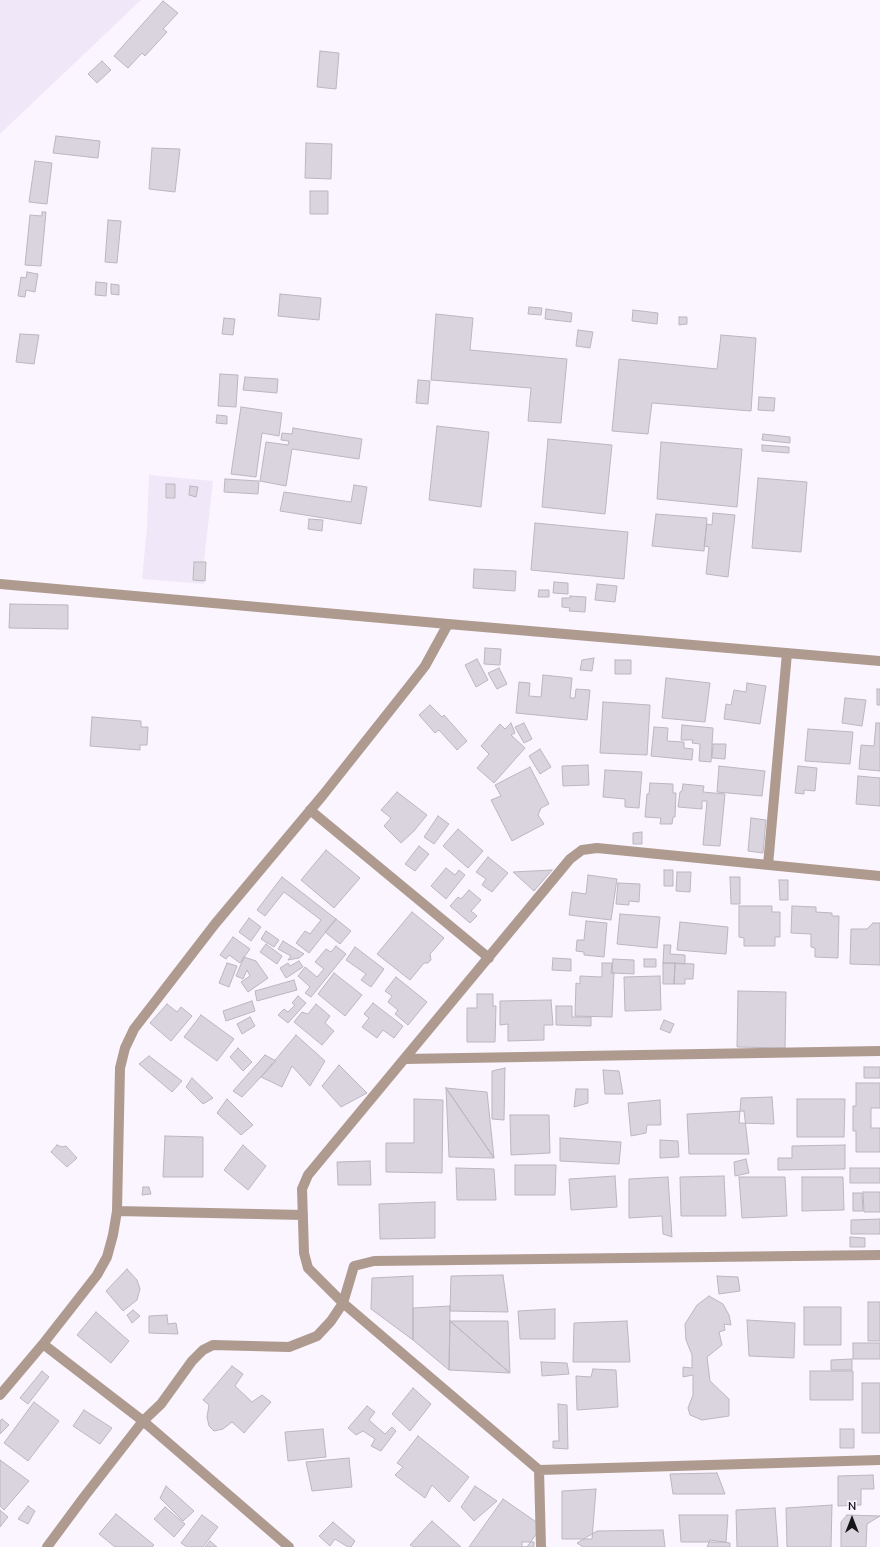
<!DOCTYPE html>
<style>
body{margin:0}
#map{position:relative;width:880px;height:1547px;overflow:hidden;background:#faf5ff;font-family:"Nunito Sans",sans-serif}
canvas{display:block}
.north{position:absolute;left:832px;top:1499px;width:40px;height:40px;-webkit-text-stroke:3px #faf5ff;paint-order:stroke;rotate:0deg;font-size:11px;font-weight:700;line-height:16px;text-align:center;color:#161518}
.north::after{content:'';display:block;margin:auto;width:14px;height:18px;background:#161518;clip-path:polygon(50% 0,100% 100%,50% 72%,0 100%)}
</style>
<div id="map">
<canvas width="880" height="1547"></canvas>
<div class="north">N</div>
</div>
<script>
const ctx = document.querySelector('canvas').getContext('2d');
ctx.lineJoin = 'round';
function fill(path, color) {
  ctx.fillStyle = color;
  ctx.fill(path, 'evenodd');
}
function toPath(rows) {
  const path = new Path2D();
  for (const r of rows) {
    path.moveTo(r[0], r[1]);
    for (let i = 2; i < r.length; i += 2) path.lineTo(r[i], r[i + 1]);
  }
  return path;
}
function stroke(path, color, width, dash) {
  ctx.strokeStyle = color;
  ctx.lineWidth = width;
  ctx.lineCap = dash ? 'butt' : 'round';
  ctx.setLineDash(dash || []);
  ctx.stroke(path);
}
fill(toPath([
 [0,0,141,0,0,134],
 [149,475,213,481,202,579,204,584,142,579,147,527]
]), '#f0e8f8');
const building = toPath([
 [163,1,178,13,163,29,167,32,145,56,142,53,128,68,114,56,163,1],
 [320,51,339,53,336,89,317,87,320,51],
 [102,61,111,70,97,83,88,74,102,61],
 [56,136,100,141,98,158,53,153,56,136],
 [306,143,332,144,331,179,305,178,306,143],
 [152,148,180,149,175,192,149,189,152,148],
 [35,161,52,163,47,204,29,202,35,161],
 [310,191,328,191,328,214,310,214,310,191],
 [42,212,46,212,41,266,25,265,30,215,42,216,42,212],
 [108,220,121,221,117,263,105,262,108,220],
 [27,272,38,274,35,292,26,290,25,297,18,296,21,277,26,278,27,272],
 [96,282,107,283,106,296,95,295,96,282],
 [111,284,119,285,119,295,111,294,111,284],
 [280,294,321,298,319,320,278,316,280,294],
 [529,307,542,308,541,315,528,314,529,307],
 [546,309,572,313,571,322,545,319,546,309],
 [633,310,658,313,657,324,632,321,633,310],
 [436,314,473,318,470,350,567,359,561,423,528,421,531,388,431,380,436,314],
 [679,317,687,317,687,324,679,325,679,317],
 [224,318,235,319,233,335,222,334,224,318],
 [578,330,593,332,590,348,576,346,578,330],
 [20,334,39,335,34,364,16,362,20,334],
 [721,335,756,338,751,411,652,403,648,434,612,431,619,359,717,369,721,335],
 [220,374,238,375,236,407,218,406,220,374],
 [245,377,278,379,277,393,243,390,245,377],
 [418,380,430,381,428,404,416,403,418,380],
 [759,397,775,398,774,411,758,410,759,397],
 [241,407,282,413,279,436,262,433,256,477,231,474,241,407],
 [217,415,227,416,227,424,216,423,217,415],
 [437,426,489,432,481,507,429,500,437,426],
 [293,428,362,439,359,459,292,449,286,486,260,481,266,442,288,445,289,441,281,440,282,433,292,434,293,428],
 [763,434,790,437,790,443,762,440,763,434],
 [548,439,612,445,605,514,542,507,548,439],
 [661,442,742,449,737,507,657,499,661,442],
 [762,445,789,447,789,453,762,451,762,445],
 [758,478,807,482,801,552,752,548,758,478],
 [225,479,259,481,258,494,224,492,225,479],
 [166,484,175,484,175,498,166,498,166,484],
 [354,485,367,487,361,524,280,511,284,492,351,502,354,485],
 [190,486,198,487,196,497,189,495,190,486],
 [713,513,735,515,728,577,706,574,709,547,704,546,707,524,712,525,713,513],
 [656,514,707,518,704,551,652,546,656,514],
 [309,519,323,520,322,531,308,529,309,519],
 [535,523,628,532,624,579,531,570,535,523],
 [194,562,206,562,205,581,193,580,194,562],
 [474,569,516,571,515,591,473,588,474,569],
 [554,582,568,583,568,594,553,593,554,582],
 [597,584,617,586,615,602,595,600,597,584],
 [539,590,549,590,549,597,538,597,539,590],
 [570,596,586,597,585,612,569,611,570,608,562,607,562,598,570,598,570,596],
 [10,604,68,605,68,629,9,628,10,604],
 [485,648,501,649,500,665,484,664,485,648],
 [594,658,592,671,580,670,582,660,594,658],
 [477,659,488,680,476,687,465,665,477,659],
 [615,660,631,660,631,674,615,674,615,660],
 [499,668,507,684,497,689,488,673,499,668],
 [543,675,572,678,570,698,575,698,576,689,590,690,587,720,516,713,519,682,530,683,529,696,541,697,543,675],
 [666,678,710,683,705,722,662,718,666,678],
 [747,683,766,686,760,724,724,719,726,704,731,705,734,690,746,692,747,683],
 [877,689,880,689,880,705,877,705,877,689],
 [845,698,866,700,862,726,842,723,845,698],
 [603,702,650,705,647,755,600,753,603,702],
 [430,705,442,717,444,715,467,741,457,750,439,730,435,733,419,715,430,705],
 [92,717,141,721,141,727,148,727,147,745,140,745,140,750,90,746,92,717],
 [511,723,515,733,511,735,525,748,494,783,477,768,489,754,481,746,500,724,505,729,511,723],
 [524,723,532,739,524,743,515,727,524,723],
 [876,723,880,723,880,771,859,769,861,745,874,746,876,723],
 [682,725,713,728,711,762,699,761,700,744,692,743,693,740,681,740,682,725],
 [654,727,668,728,667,741,684,742,684,748,693,749,692,760,651,756,654,727],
 [808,729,853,732,850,764,805,761,808,729],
 [713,744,726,744,725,759,712,758,713,744],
 [540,749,551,767,540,774,529,756,540,749],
 [588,765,589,785,563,786,562,766,588,765],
 [719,766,765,771,762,796,717,792,719,766],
 [798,766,817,768,815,791,804,790,804,794,795,793,798,766],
 [530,767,549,804,541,808,538,815,544,824,512,841,491,800,501,796,495,785,530,767],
 [605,770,642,772,639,808,625,807,625,799,603,797,605,770],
 [858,776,880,778,880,806,856,804,858,776],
 [650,783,673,784,673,793,676,793,675,817,673,817,672,824,660,824,661,818,645,817,647,794,649,794,650,783],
 [683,784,704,786,703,792,725,794,720,846,703,845,707,801,702,801,702,809,678,807,680,792,682,791,683,784],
 [397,792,427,815,414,831,401,843,384,826,391,818,381,810,397,792],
 [438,816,449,824,434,844,424,837,438,816],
 [751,818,766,820,763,853,748,851,751,818],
 [458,829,483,851,468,868,443,846,458,829],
 [642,832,642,844,633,844,633,833,642,832],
 [419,846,429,854,415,871,405,864,419,846],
 [326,850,360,878,334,908,301,880,326,850],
 [488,857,508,873,492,892,482,885,486,879,476,872,488,857],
 [446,868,455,875,459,870,465,875,446,899,431,886,446,868],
 [552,870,534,891,513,872,552,870],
 [664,870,673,870,673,886,664,886,664,870],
 [677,872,691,872,690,892,676,891,677,872],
 [588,875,617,879,611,920,569,915,572,892,586,894,588,875],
 [282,877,336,919,309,953,296,943,305,931,310,934,321,920,284,892,265,916,257,910,282,877],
 [730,877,740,877,740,904,731,904,730,877],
 [779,880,788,880,788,900,780,900,779,880],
 [618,883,640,884,639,902,629,901,629,905,616,904,618,883],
 [469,890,481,900,471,911,477,916,470,923,450,906,458,897,461,899,469,890],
 [739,906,772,906,772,912,780,912,780,937,775,937,775,946,744,946,744,938,739,937,739,906],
 [792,906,816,907,816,912,832,913,832,916,839,916,838,958,815,957,815,948,811,947,811,934,791,933,792,906],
 [412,912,444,938,430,954,431,960,428,963,424,963,410,980,377,954,412,912],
 [620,914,660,917,657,948,617,944,620,914],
 [249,918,261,927,251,941,239,932,249,918],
 [336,919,351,931,340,944,325,932,336,919],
 [586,921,607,923,604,957,584,955,584,952,576,951,577,940,584,940,586,921],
 [680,922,728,927,726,954,677,950,680,922],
 [873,923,880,923,880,965,850,964,851,929,867,929,873,923],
 [266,931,279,940,274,947,261,939,266,931],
 [233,937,250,949,240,963,229,955,226,959,220,955,233,937],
 [283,941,304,954,299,958,288,960,291,956,278,949,283,941],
 [266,944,282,956,277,964,260,952,266,944],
 [664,945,671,945,670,954,685,955,685,964,663,963,664,945],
 [336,946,346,954,311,997,305,993,310,987,298,976,305,967,317,977,324,969,315,962,326,949,331,952,336,946],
 [355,947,384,969,371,987,361,980,366,974,346,960,355,947],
 [244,957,256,961,268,978,248,992,241,982,250,976,247,970,243,979,236,976,244,957],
 [553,958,571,959,571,971,552,970,553,958],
 [613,959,634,960,634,974,612,973,613,959],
 [644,959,656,959,656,967,644,967,644,959],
 [299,961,303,967,286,978,280,968,288,963,290,966,299,961],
 [227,963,237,966,229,987,219,983,227,963],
 [602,963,612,963,611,973,614,973,612,1017,575,1016,576,983,580,984,580,976,602,977,602,963],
 [663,963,675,963,674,984,663,984,663,963],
 [675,963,694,964,693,979,685,979,685,984,674,984,675,963],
 [334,973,362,995,345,1016,318,994,334,973],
 [660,976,661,1010,625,1011,624,977,660,976],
 [396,977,427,1002,408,1025,395,1014,398,1010,388,1002,392,996,385,991,396,977],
 [294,980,297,990,257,1001,255,991,294,980],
 [738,991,786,992,785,1048,737,1047,738,991],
 [477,994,493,994,493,1006,496,1006,495,1042,467,1042,467,1008,477,1008,477,994],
 [298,996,306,1003,288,1023,278,1015,284,1009,288,1012,295,1005,292,1003,298,996],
 [551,1000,553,1025,544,1025,544,1040,508,1041,508,1024,500,1025,500,1001,551,1000],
 [252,1001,255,1011,226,1021,223,1011,252,1001],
 [373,1003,403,1026,394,1038,383,1030,377,1038,362,1027,369,1018,364,1014,373,1003],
 [167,1004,177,1012,181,1007,192,1016,171,1041,150,1023,167,1004],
 [316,1004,330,1016,325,1023,334,1031,322,1045,294,1022,302,1012,308,1014,316,1004],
 [556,1006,572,1006,572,1017,591,1017,591,1026,556,1025,556,1006],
 [201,1015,234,1039,217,1061,184,1037,201,1015],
 [250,1017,255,1026,242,1034,237,1024,250,1017],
 [664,1020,674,1024,670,1033,660,1029,664,1020],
 [296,1035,325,1061,310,1086,292,1066,282,1087,261,1077,296,1035],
 [238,1048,252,1062,243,1071,230,1057,238,1048],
 [265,1055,276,1061,242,1097,233,1091,265,1055],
 [149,1056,182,1081,172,1092,139,1064,149,1056],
 [339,1065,367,1093,341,1107,322,1086,339,1065],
 [864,1067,880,1067,880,1078,864,1078,864,1067],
 [505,1068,504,1120,492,1119,492,1071,505,1068],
 [603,1070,619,1071,623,1094,605,1094,603,1070],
 [192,1078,213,1098,203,1104,186,1087,192,1078],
 [856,1083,880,1083,880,1108,871,1108,871,1128,880,1128,880,1152,856,1152,856,1131,853,1131,853,1106,856,1106,856,1083],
 [446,1088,494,1158,449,1157,446,1088],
 [446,1088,487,1092,494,1158,446,1088],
 [576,1089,588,1089,588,1103,574,1107,576,1089],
 [772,1097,774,1124,739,1123,741,1098,772,1097],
 [227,1099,253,1125,241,1135,217,1113,227,1099],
 [414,1099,443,1100,442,1173,386,1172,386,1143,414,1143,414,1099],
 [797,1099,845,1099,844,1137,797,1137,797,1099],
 [660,1100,661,1125,647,1125,646,1133,631,1136,628,1103,660,1100],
 [744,1111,749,1154,689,1154,687,1114,744,1111],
 [510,1115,549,1115,550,1153,511,1155,510,1115],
 [165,1136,203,1137,203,1177,163,1177,165,1136],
 [560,1138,621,1142,619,1164,560,1161,560,1138],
 [660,1140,678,1141,679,1157,660,1158,660,1140],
 [57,1145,62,1147,66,1146,77,1158,67,1167,51,1152,57,1145],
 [243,1145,266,1166,248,1190,224,1170,243,1145],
 [845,1145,845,1169,778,1170,778,1158,792,1158,792,1146,845,1145],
 [746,1159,749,1173,735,1176,734,1162,746,1159],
 [370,1161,371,1185,338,1185,337,1162,370,1161],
 [515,1165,556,1165,555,1195,515,1195,515,1165],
 [456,1168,494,1169,496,1200,457,1200,456,1168],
 [850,1168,880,1168,880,1183,850,1183,850,1168],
 [615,1176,617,1207,571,1210,569,1179,615,1176],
 [724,1176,726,1216,681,1216,680,1177,724,1176],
 [668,1177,672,1237,663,1234,662,1216,629,1218,629,1179,668,1177],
 [739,1177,785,1177,787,1216,742,1218,739,1177],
 [802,1177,843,1177,844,1210,802,1211,802,1177],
 [143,1187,149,1187,151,1194,142,1195,143,1187],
 [863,1192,880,1192,880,1212,864,1212,863,1192],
 [853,1193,862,1193,863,1211,853,1211,853,1193],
 [435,1202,435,1238,380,1239,379,1204,435,1202],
 [880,1219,880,1234,851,1234,851,1220,880,1219],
 [850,1237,865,1238,865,1247,850,1247,850,1237],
 [127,1269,137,1280,140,1289,137,1300,123,1311,106,1291,127,1269],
 [503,1275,508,1312,450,1311,451,1276,503,1275],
 [413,1276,413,1340,371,1309,372,1278,413,1276],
 [717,1276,738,1277,740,1291,719,1294,717,1276],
 [709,1296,723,1304,729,1315,731,1325,724,1324,725,1330,719,1332,722,1345,707,1357,710,1381,729,1399,729,1416,702,1420,690,1415,688,1408,693,1395,693,1375,683,1377,683,1367,692,1368,692,1355,686,1340,685,1324,697,1305,709,1296],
 [868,1302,880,1302,880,1341,868,1341,868,1302],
 [450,1306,450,1311,449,1370,413,1340,413,1308,450,1306],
 [804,1307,841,1307,841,1345,804,1345,804,1307],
 [555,1309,555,1339,520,1339,518,1311,555,1309],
 [133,1310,140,1316,132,1323,127,1315,133,1310],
 [96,1312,129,1341,111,1363,77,1335,96,1312],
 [167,1315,168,1324,176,1323,178,1334,149,1333,149,1316,167,1315],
 [747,1320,795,1323,794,1358,749,1356,747,1320],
 [450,1321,510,1373,449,1370,450,1321],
 [450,1321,508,1321,510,1373,450,1321],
 [627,1321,630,1362,573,1362,574,1323,627,1321],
 [853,1343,880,1343,880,1359,853,1359,853,1343],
 [852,1359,852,1370,831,1370,831,1360,852,1359],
 [541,1362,567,1363,569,1374,542,1376,541,1362],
 [232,1366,243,1374,235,1386,252,1402,262,1395,271,1402,244,1433,232,1422,223,1429,214,1431,209,1426,207,1417,209,1405,203,1400,232,1366],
 [593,1369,616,1370,618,1407,577,1410,576,1376,591,1377,593,1369],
 [42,1371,49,1377,28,1404,20,1398,42,1371],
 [810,1371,853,1371,853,1400,810,1400,810,1371],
 [862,1383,880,1383,880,1433,862,1433,862,1383],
 [413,1388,431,1404,410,1431,392,1414,413,1388],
 [34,1402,59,1421,28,1461,4,1443,34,1402],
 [558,1404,567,1405,568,1449,553,1448,553,1441,559,1441,558,1404],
 [367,1406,375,1412,369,1420,385,1434,392,1427,396,1431,381,1451,371,1446,375,1439,363,1431,356,1435,348,1428,367,1406],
 [84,1410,112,1428,100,1444,73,1426,84,1410],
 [2,1419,9,1425,0,1434,0,1421,2,1419],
 [323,1429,326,1457,288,1461,285,1432,323,1429],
 [840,1429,854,1429,854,1448,840,1448,840,1429],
 [418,1436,469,1477,449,1502,432,1485,425,1498,395,1475,403,1467,397,1463,418,1436],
 [349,1458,352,1487,312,1491,306,1462,349,1458],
 [0,1460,29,1481,4,1510,0,1506,0,1460],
 [717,1473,725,1494,673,1494,670,1474,717,1473],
 [873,1475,874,1489,861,1489,861,1505,838,1506,838,1476,873,1475],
 [166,1486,194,1511,183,1521,160,1498,166,1486],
 [475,1486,497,1501,474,1521,461,1507,475,1486],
 [596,1489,592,1539,562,1539,562,1491,596,1489],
 [503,1499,542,1526,527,1547,469,1547,503,1499],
 [832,1505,831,1547,787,1547,786,1508,832,1505],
 [28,1506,35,1511,28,1524,18,1519,28,1506],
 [165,1507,185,1524,174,1537,154,1519,165,1507],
 [775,1508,778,1547,737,1547,736,1510,775,1508],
 [0,1510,8,1517,0,1527,0,1510],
 [116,1514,154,1545,152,1547,115,1547,99,1534,116,1514],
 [202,1515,218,1527,203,1547,187,1547,181,1543,202,1515],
 [679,1515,728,1515,726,1542,681,1542,679,1515],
 [847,1515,880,1516,867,1524,866,1547,841,1547,841,1522,847,1515],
 [432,1521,461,1547,414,1547,410,1545,432,1521],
 [333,1522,355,1541,351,1547,348,1547,335,1539,330,1546,319,1536,333,1522],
 [663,1530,665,1547,583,1547,577,1543,597,1531,663,1530],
 [710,1540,730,1543,730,1547,707,1547,710,1540],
 [210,1541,217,1547,205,1547,210,1541],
 [522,1542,534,1542,534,1547,522,1547,522,1542]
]);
fill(building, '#d9d4dd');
stroke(building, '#bbb7c0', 1);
stroke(toPath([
 [0,584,448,624,880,661],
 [310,810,489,958],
 [768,865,787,653],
 [404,1059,880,1051],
 [117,1211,303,1215],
 [43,1344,143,1421,289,1547],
 [0,1395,43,1344,97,1275,107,1257,113,1235,117,1211,120,1068,125,1048,134,1029,215,924,323,795,411,684,425,666,448,624],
 [539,1470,880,1460],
 [47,1547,84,1497,143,1421,161,1404,192,1361,203,1350,213,1345,289,1347,317,1336,331,1321,343,1303,354,1266,374,1261,880,1255],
 [541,1547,539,1470,343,1303,308,1268,304,1253,302,1189,308,1175,570,859,582,850,597,848,880,876]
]), '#af9a8f', 10);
</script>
